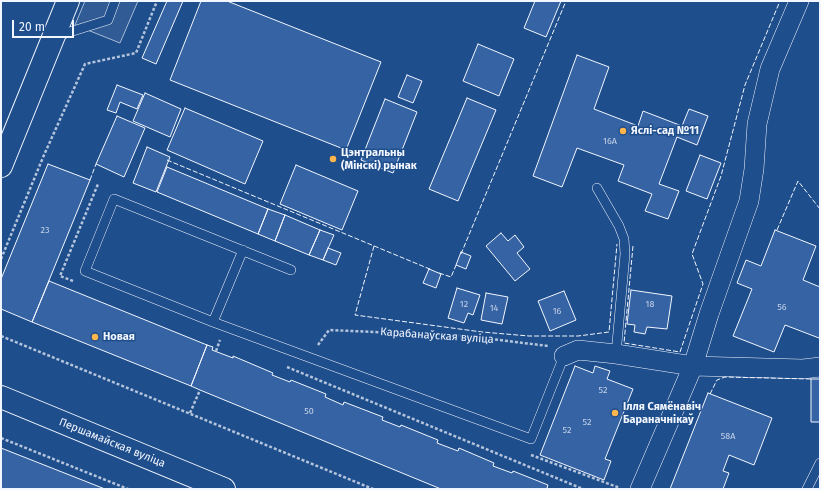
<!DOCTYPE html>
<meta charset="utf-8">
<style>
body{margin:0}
#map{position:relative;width:821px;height:490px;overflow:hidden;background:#1f4e8c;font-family:"Fira Sans",sans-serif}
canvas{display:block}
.frame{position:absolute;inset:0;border:2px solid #f2f6ff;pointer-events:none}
.scale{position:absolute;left:12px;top:20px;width:62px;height:18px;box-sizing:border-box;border:2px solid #f2f6ff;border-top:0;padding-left:5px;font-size:12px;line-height:14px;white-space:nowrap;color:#f2f6ff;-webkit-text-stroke:3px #1f4e8c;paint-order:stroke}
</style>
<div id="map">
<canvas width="821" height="490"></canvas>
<div class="frame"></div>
<div class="scale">20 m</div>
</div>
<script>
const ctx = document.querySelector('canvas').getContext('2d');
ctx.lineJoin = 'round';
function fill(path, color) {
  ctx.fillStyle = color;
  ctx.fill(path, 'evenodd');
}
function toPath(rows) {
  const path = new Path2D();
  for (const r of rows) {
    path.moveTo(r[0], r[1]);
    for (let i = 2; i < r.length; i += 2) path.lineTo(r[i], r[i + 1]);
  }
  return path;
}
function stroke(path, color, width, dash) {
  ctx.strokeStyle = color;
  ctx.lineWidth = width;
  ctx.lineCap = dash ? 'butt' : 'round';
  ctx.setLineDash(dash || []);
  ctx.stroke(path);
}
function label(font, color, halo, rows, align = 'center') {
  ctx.font = font + ' "Fira Sans",sans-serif';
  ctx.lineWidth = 3;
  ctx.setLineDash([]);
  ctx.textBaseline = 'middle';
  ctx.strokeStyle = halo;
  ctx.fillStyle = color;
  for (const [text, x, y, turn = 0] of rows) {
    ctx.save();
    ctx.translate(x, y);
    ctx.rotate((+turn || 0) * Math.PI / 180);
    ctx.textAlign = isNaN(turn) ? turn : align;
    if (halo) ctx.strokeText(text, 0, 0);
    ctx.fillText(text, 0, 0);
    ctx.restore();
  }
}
const built = toPath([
 [85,1,138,1,120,43,75,25,85,1]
]);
fill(built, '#305b95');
stroke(built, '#a8bbd7', 1);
const building = toPath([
 [167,1,183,1,156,64,142,58,167,1],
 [201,1,227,1,381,62,346,150,170,80,201,1],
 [535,1,561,1,546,37,524,28,535,1],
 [478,44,514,59,499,96,463,81,478,44],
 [577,55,609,67,594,109,638,126,643,111,682,126,689,109,708,116,697,145,677,137,659,184,679,191,668,219,645,211,652,194,618,181,624,165,577,148,562,187,533,176,577,55],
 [407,75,422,81,413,103,398,97,407,75],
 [117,85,143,95,137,109,120,102,116,113,107,110,117,85],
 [145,93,181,109,170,137,133,121,145,93],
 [467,98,496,110,458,201,429,189,467,98],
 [385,99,417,112,393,173,361,160,385,99],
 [185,108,263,141,245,184,167,150,185,108],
 [117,116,145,128,124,177,96,164,117,116],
 [147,147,170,157,156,192,133,183,147,147],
 [700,155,721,163,707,199,686,191,700,155],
 [48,164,90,180,32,322,1,309,1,279,48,164],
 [296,165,358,191,342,230,280,204,296,165],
 [167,167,268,209,258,234,157,192,167,167],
 [268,209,285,215,275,241,258,234,268,209],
 [285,215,320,230,309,255,275,241,285,215],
 [320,230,334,235,323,260,309,255,320,230],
 [775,230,816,246,803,280,820,287,820,336,819,338,785,325,774,352,733,336,752,289,737,283,746,260,761,266,775,230],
 [501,233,508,241,515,235,524,247,517,253,530,269,515,281,486,246,501,233],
 [328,248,341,253,336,265,323,260,328,248],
 [461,252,471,256,466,269,456,265,461,252],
 [429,269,441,274,436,288,423,283,429,269],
 [49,281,207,345,191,386,32,322,49,281],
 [457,288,480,295,473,315,468,313,464,323,448,318,457,288],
 [631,290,672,296,667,329,647,327,645,334,634,332,635,325,627,324,631,290],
 [564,291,576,320,550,331,538,301,564,291],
 [486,293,508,297,502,324,481,320,486,293],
 [207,345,213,347,212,350,233,358,233,356,273,373,272,375,290,382,291,380,326,394,325,397,343,405,344,402,383,417,382,420,400,427,401,425,438,440,437,443,458,451,459,448,494,463,493,466,512,473,513,471,548,485,547,488,550,489,441,489,200,390,191,386,207,345],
 [575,366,593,373,595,366,610,371,607,379,633,389,605,459,611,461,604,480,540,455,575,366],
 [811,379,820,379,820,422,811,422,811,379],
 [708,393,772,418,754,465,729,455,723,471,729,473,723,489,670,489,708,393],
 [1,448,105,489,1,489,1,448]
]);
fill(building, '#3563a3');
stroke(building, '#f2f6ff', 1);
const service = toPath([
 [57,36,108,20,115,1],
 [597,188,619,226,624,239,625,254,616,354],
 [291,270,114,199,85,271,213,322,531,439,564,356],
 [213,322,243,250],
 [807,489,820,463]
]);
const minor = toPath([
 [564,356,578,350,616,354,693,366,803,369,820,367],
 [640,489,693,366,709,314,749,201,754,169,757,124,770,69,799,1]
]);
const secondary = toPath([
 [1,166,68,1]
]);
const primary = toPath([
 [1,397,224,489]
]);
stroke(service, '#f2f6ff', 10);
stroke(minor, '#f2f6ff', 20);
stroke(secondary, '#f2f6ff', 24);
stroke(primary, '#f2f6ff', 24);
stroke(toPath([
 [1,259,44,155,85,64,136,53,157,1],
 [73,281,60,276,98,184],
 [1,336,373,489],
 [318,345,329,330,467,336,548,346],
 [216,351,220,340],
 [287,367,583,489],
 [190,413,200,390],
 [1,438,128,489],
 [531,455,620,488]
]), '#b3c4dc', 2.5, [3, 2]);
stroke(service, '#1f4e8c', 9);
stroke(minor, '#1f4e8c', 19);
stroke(secondary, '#1f4e8c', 22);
stroke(primary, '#1f4e8c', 22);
stroke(toPath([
 [167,160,432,270],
 [90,180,96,164],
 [777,230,798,181,820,209],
 [374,246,355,315,482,332,529,336,578,336,609,332,617,244],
 [633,246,624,343,680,352,703,284,692,254,721,176,745,85,780,1],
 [461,254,566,1],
 [439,273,451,277,457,263],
 [710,394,717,380,725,377,811,379]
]), '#f2f6ff', 1, [5, 2]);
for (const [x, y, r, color] of [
 [623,131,4,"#ffb74d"],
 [333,159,4,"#ffb74d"],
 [95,337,4,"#ffb74d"],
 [615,413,4,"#ffb74d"]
]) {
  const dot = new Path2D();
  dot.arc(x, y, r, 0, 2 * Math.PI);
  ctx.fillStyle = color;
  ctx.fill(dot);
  stroke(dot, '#1f4e8c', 1.5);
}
label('9px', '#c3d1e8', null, [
 ["16А",610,141],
 ["23",45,230],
 ["12",464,304],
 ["18",650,304],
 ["56",782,307],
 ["14",494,308],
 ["16",557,311],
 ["52",603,390],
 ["50",309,411],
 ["52",587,422],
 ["52",567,430],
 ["58А",728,436]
]);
label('bold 11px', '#f2f6ff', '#1f4e8c', [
 ["Яслі-сад №11",631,131],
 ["Цэнтральны",341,153],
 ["(Мінскі) рынак",341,166],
 ["Новая",103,337],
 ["Ілля Сямёнавіч",623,407],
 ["Бараначнікаў",623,420]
], 'left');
label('11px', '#f2f6ff', '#1f4e8c', [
 ["Карабанаўская вуліца",437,336,4],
 ["Першамайская вуліца",112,443,22]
]);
</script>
